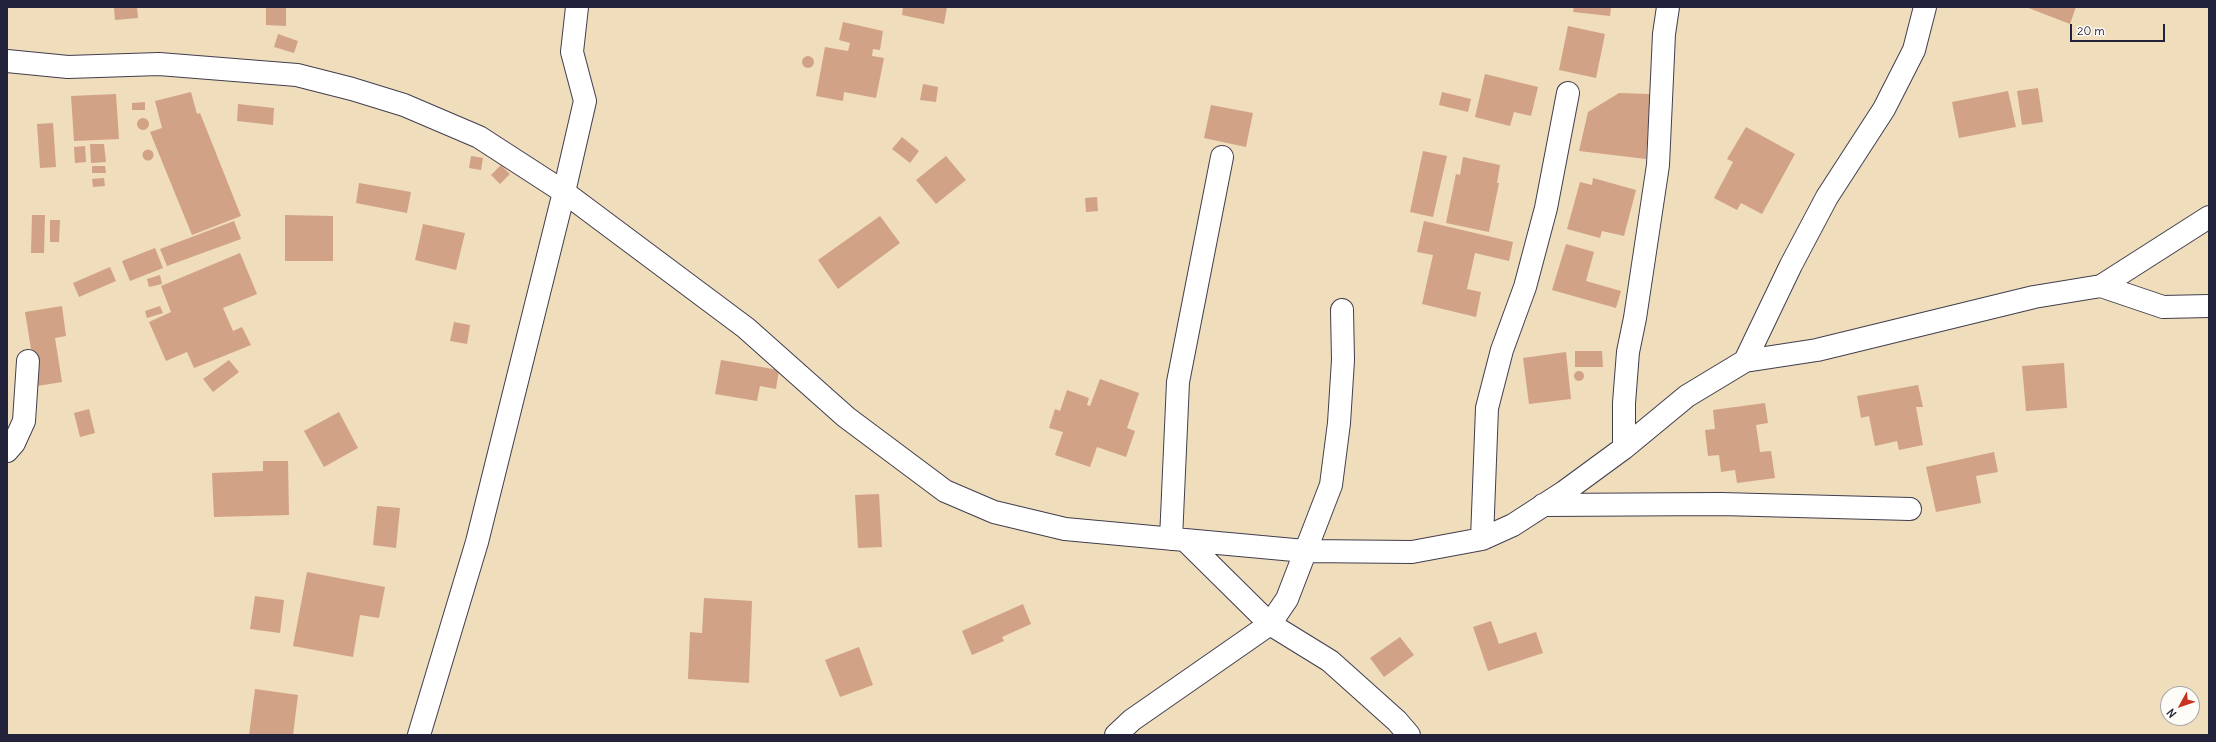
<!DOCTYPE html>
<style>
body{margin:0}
#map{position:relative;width:2216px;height:742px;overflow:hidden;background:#efddbb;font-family:Delius,sans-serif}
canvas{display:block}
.frame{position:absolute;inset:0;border:8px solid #22223b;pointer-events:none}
.north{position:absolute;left:2160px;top:686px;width:40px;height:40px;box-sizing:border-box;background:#fdfcf7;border:1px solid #a5a5ac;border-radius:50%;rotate:230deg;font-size:11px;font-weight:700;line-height:16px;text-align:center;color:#22223b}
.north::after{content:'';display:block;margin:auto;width:14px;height:18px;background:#c8321e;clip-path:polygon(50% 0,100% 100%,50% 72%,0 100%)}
.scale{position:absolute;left:2070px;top:24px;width:95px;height:18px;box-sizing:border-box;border:2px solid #22223b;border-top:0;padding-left:5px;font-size:12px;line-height:14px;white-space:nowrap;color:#22223b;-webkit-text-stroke:3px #fdfcf7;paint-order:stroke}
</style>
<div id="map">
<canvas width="2216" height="742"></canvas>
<div class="frame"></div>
<div class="north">N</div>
<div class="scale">20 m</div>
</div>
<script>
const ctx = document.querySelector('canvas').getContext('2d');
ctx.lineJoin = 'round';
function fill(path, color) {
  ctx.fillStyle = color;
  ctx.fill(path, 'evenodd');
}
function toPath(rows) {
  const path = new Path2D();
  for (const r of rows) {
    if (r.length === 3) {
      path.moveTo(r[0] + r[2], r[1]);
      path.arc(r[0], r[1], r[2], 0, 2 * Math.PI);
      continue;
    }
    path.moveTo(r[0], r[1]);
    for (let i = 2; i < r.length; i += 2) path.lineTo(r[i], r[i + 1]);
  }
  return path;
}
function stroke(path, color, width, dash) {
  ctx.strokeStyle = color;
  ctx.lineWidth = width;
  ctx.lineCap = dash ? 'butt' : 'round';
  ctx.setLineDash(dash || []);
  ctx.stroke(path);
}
fill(toPath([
 [114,7,137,7,138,18,115,20],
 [266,7,286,7,286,26,266,25],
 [903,7,947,7,944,24,902,15],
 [1574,7,1611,7,1610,16,1573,12],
 [2026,7,2076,7,2070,24],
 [843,22,883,31,880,50,873,49,872,56,884,58,876,98,844,92,843,101,816,96,825,47,848,51,850,43,839,40],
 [1568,26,1605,34,1596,78,1559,70],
 [278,34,298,41,294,53,274,47],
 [808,62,6],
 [1485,74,1538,87,1531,116,1514,112,1510,126,1475,117],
 [923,84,938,87,936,102,920,100],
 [2038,88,2043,122,2022,125,2017,91],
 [2008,91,2016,127,1959,138,1952,102],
 [191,92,197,114,200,113,241,216,192,235,150,132,162,128,155,101],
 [1442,92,1471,99,1468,112,1439,105],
 [1619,93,1650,94,1646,159,1579,151,1588,112],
 [116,94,119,139,74,141,71,96],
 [145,102,145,110,132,110,132,103],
 [238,104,274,108,273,125,237,121],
 [1211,105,1253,113,1246,147,1204,138],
 [143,124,6],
 [53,123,56,167,40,168,37,124],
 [1746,127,1795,154,1762,214,1741,203,1737,210,1714,198,1733,162,1727,159],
 [902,137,919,151,910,163,892,149],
 [90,144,104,144,106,162,91,163],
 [85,146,86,162,75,163,74,147],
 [148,155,5.5],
 [1423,151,1447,156,1433,217,1410,212],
 [471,156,483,158,481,170,469,168],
 [946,156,966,180,936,204,916,180],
 [1463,157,1500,165,1497,183,1499,183,1489,232,1446,223,1456,174,1460,175],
 [501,165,510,174,500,184,491,175],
 [92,166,105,166,106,173,92,173],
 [104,178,105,186,93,187,92,179],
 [1593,178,1636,190,1624,236,1602,231,1600,238,1567,229,1580,182,1592,185],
 [359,183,411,192,407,213,356,203],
 [1097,197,1098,211,1086,212,1085,198],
 [32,215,45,215,44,253,31,253],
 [285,215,333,216,333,261,285,261],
 [880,216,900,243,838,289,818,260],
 [50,220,60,220,59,242,50,242],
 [234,221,241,239,167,266,160,249],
 [1424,221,1513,242,1509,261,1475,253,1467,289,1481,292,1476,317,1422,304,1433,255,1417,252],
 [423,224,465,233,456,270,415,260],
 [1566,244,1594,252,1586,281,1621,291,1616,308,1552,290],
 [155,248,163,268,130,281,122,261],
 [240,253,257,294,223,308,233,331,242,327,251,345,194,368,187,352,166,361,149,322,171,312,161,286],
 [110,267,116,281,79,297,73,283],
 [160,275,162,284,149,287,147,279],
 [62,306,66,336,55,338,62,382,37,386,25,312],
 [160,306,163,313,147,318,145,311],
 [454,322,470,325,467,344,450,341],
 [1575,351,1602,351,1603,367,1575,367],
 [1566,352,1571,399,1529,404,1523,358],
 [229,360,239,372,213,392,203,379],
 [721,360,779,370,776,389,760,386,757,401,715,394],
 [2064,363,2067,408,2026,411,2022,366],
 [1579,376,5],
 [1100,379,1139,393,1127,428,1135,431,1126,457,1097,447,1090,467,1055,455,1063,432,1049,428,1055,409,1060,411,1067,390,1089,398,1087,405,1090,406],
 [1918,385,1923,407,1916,407,1923,445,1899,450,1897,441,1875,446,1869,416,1861,418,1857,396],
 [1765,403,1768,423,1756,425,1760,452,1771,451,1775,478,1737,483,1735,470,1721,472,1719,455,1708,456,1705,430,1715,429,1713,410],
 [89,409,95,433,80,437,74,413],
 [339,412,358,448,324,467,304,431],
 [1994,452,1998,472,1976,476,1981,503,1936,512,1926,467],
 [263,461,288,461,289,515,214,517,212,473,263,471],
 [879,494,882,547,858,548,855,495],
 [377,506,400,508,396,548,373,545],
 [307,572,385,587,379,618,360,615,353,657,293,646],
 [255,596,284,600,280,633,250,629],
 [704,598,752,601,749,683,688,679,690,632,702,633],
 [1023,604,1031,624,1002,637,1004,641,972,655,962,631],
 [1491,621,1499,644,1536,632,1543,653,1488,671,1473,627],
 [1400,637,1414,655,1384,677,1370,658],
 [859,647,873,685,840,697,825,660],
 [255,689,298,695,293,735,249,735]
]), '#d2a286');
const street = toPath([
 [7,61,68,67,159,64,297,75,352,89,404,105,479,137,564,192,746,328,846,417,945,491,994,512,1065,529,1305,551,1412,552,1482,539,1513,525,1564,492,1624,448,1687,396,1745,361,1817,350,2034,297,2101,286,2209,217],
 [2101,286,2163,307,2209,306],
 [1745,361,1791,265,1827,197,1884,109,1914,50,1925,7],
 [1624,448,1624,403,1628,352,1635,318,1658,165,1664,34,1668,7],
 [7,451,14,443,24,421,28,361],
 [1543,505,1721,504,1910,509],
 [1171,539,1178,382,1222,157],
 [1482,539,1487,408,1502,350,1525,287,1546,208,1568,93],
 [1186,541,1270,624,1330,661,1397,721,1409,735],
 [419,735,477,542,564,192,585,101,572,52,577,7],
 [1116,735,1132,720,1270,624,1287,599,1331,485,1339,423,1343,360,1342,310]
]);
stroke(street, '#413e4e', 24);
stroke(street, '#fff', 22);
</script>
